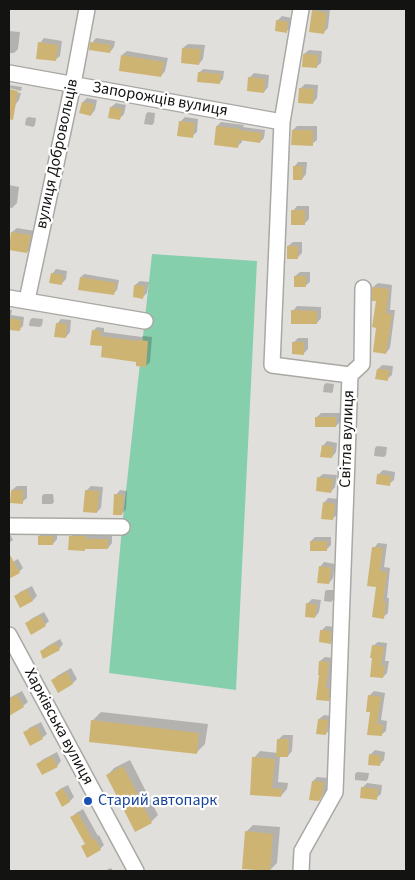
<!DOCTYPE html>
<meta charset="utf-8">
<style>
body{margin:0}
#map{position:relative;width:415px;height:880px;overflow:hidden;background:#e1dfdb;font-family:"Source Sans 3",sans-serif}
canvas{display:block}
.frame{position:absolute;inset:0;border:10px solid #131311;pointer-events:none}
</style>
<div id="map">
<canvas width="415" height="880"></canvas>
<div class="frame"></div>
</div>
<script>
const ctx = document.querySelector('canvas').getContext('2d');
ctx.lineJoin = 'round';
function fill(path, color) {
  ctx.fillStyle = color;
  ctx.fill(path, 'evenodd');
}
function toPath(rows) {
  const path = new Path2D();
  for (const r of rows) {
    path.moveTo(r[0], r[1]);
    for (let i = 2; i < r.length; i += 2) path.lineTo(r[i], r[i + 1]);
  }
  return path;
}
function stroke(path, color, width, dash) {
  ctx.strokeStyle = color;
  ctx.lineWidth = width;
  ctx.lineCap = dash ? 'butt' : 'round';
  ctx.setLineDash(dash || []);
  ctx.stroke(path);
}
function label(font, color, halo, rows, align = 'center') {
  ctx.font = font + ' "Source Sans 3",sans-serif';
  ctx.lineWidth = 4.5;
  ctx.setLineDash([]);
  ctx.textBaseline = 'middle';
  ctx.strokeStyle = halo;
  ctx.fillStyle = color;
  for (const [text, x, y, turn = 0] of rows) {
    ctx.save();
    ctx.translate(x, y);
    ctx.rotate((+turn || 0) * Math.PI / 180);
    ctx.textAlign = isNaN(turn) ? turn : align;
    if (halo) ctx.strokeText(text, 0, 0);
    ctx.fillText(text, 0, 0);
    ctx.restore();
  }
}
fill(toPath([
 [152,254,257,261,236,690,109,673,122,527]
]), '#86cfad');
fill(toPath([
 [315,9,330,9,328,28,323,33,313,11],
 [282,16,292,18,291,27,287,31,277,21],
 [9,31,20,32,18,49,14,53,9,53],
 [44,38,62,41,60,56,55,60,40,43],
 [96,38,115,41,114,47,110,52,92,43],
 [188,44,205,45,203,59,199,64,183,48],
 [309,50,322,51,321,63,316,67,304,54],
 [127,51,168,58,165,71,161,76,122,55],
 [203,69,224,71,223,79,219,83,200,72],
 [254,73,269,75,268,87,264,92,249,78],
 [305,84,318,85,317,98,313,103,300,89],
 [9,85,22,87,21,91,9,88],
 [9,91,21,93,19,100,15,105,9,103],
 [87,98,97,100,95,110,91,115,83,102],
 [116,103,126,105,124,114,119,119,109,117,111,107],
 [148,112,155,113,154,123,152,125,144,124,146,114],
 [28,117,36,118,35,125,33,127,25,125,26,119],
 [185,117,198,119,197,132,192,136,180,122],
 [221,122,244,125,243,127,265,130,264,138,260,142,242,139,242,142,238,146,215,143,217,126],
 [297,126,317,126,317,140,312,144,293,130],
 [298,162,307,162,306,174,302,179,294,167],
 [9,185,19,187,17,203,12,208,9,207],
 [297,206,309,206,309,219,304,224,293,211],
 [17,228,35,231,31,248,27,252,9,249,12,232],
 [293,242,302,242,302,253,297,258,288,246],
 [56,269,67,271,66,279,61,284,52,274],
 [300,272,310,272,310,282,305,286,295,276],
 [84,274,119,280,117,290,114,293,81,277],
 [140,281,149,282,147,293,143,297,135,285],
 [378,283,392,285,390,310,395,310,390,348,386,353,378,327,377,300,373,287],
 [297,306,321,307,321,318,317,323,293,311],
 [9,310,12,310,11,315,24,317,23,326,19,330,13,326,9,325],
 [32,318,43,319,42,325,40,327,29,326,30,320],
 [61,319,71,320,70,332,66,337,57,324],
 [97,327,104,328,104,332,142,337,143,336,152,337,150,362,146,366,104,345,93,331],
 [298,338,308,338,308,349,304,353,294,342],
 [382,365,393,366,392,375,387,379,378,369],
 [326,383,334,384,333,391,332,393,323,392,324,385],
 [321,413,340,413,340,422,336,426,317,417],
 [327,441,337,443,336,452,332,457,323,446],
 [377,446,387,447,386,455,384,457,374,456,375,448],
 [383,470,395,472,394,480,389,484,378,475],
 [323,474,337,475,335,487,331,492,318,478],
 [17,486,27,486,27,498,22,502,12,490],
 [91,486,103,487,101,508,97,512,86,491],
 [120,490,127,491,126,509,122,514,116,495],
 [44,494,53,494,54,502,52,504,42,504,42,496],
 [328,498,339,499,337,515,332,519,324,503],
 [43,532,57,532,57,539,53,544,39,536],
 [75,532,90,532,90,535,112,535,112,543,108,548,86,548,85,549,71,536],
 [9,533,10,534,13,540,9,543],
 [315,537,331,537,331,545,326,550,311,541],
 [378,543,387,544,384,567,390,568,387,598,389,598,388,613,383,617,374,548],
 [18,559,23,568,19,572,9,578,9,564],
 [324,562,335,564,333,578,329,583,320,567],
 [32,586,37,596,33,600,21,607,15,597,20,592],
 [327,590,334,590,333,600,331,602,324,601,325,591],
 [312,599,321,600,319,612,315,617,307,604],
 [44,612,49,621,45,625,26,624,31,619],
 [326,626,335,627,335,638,330,643,321,631],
 [60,639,63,644,59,649,41,652,46,647],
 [378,642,387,643,385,661,389,661,387,673,383,677,373,646],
 [325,657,333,658,330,684,333,684,333,695,328,700,320,661],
 [71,668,77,679,73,683,53,680,57,676],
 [22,691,28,702,23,706,9,714,9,698],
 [374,691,385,693,381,720,387,721,386,731,381,735,371,711,369,696],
 [101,712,208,724,205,744,196,753,92,721],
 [324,715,332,716,330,730,325,734,319,719],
 [41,722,47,734,42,738,25,733,29,728],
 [283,735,293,735,292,751,288,756,280,756,278,782,288,783,287,789,281,796,251,794,254,758,260,751,278,753,279,739],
 [375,750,385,752,384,760,379,765,370,755],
 [57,752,61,761,57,766,38,764,42,760],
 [130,760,158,815,151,822,108,775,114,768],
 [357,772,369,773,368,779,366,781,355,780,355,774],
 [317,777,327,778,326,791,319,800,313,781],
 [367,783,382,785,381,794,376,798,362,788],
 [68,785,74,797,70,801,62,805,56,793,60,789],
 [83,809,98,836,99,835,104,845,100,849,86,843,72,817,76,813],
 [253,825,280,827,277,863,270,870,246,832],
 [111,868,113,871,104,871]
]), '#0003');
fill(toPath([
 [312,10,327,13,324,34,309,32],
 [276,20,288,22,287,33,275,31],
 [38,42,58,45,56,61,36,59],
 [90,42,111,45,110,53,89,50],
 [182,48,201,49,199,65,181,63],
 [303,54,318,55,317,68,302,67],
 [121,55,164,62,161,77,119,71],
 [198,72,221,74,220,84,197,82],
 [248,77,265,79,264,93,247,91],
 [299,88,314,89,313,104,298,103],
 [9,89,18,91,13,120,9,119],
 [82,102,94,104,91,116,79,113],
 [110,107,122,109,120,120,108,118],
 [179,121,195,123,193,138,177,136],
 [216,126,240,129,240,130,262,133,260,143,239,140,238,148,214,145],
 [292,130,313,130,313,146,291,145],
 [293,166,303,166,302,180,293,180],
 [291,210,305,210,305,225,291,225],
 [11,232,31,235,27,253,9,250],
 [287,246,298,246,298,259,287,259],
 [51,273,63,275,62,285,49,283],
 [294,276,306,276,306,287,294,287],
 [80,277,116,283,114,295,78,290],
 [134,285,145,286,143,299,133,297],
 [372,287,389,289,386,314,392,314,386,354,373,352,376,328,372,327,376,301,372,301],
 [291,310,317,311,317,324,291,324],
 [9,318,21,320,20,331,9,330],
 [56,323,67,324,66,338,54,337],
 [92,330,101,331,100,336,137,341,138,340,148,341,146,367,136,366,136,362,101,357,102,346,90,345],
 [292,342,304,342,304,355,292,354],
 [377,369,389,370,388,381,375,379],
 [315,417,336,417,336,427,315,427],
 [322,445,333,447,332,458,320,457],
 [377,474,391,476,390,486,376,484],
 [317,477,333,479,331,493,316,491],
 [11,490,23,490,23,504,10,503],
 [85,490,99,491,97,513,83,512],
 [114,494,124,495,122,515,113,515],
 [323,502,335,504,333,520,321,519],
 [38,536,53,536,53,545,38,545],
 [69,536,86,536,86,539,108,539,108,549,85,549,85,551,68,550],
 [310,541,327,541,327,551,310,551],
 [372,547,383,548,380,571,387,572,383,602,386,602,384,619,372,617,376,587,367,586],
 [9,553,20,573,9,579],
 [319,566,331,568,329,584,317,583],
 [27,589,33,601,20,608,14,596],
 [306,603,317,605,315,618,305,617],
 [40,615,46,626,31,635,25,623],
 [320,630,331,631,331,644,319,642],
 [56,643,60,650,43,659,40,651],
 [372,645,384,647,381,665,385,666,383,678,370,677,372,658,370,658],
 [319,661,329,662,326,688,329,688,329,701,316,700,319,675,318,675],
 [67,672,73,684,58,693,51,680],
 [17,695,24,707,9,716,9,699],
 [368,695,381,697,377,724,383,725,382,736,367,735,370,712,366,712],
 [318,719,328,720,326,735,316,734],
 [91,720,199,733,197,754,89,742],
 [36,726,43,739,30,746,23,732],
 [277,739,289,739,288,757,276,757],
 [369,754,381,756,380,766,368,765],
 [52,756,58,767,42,775,36,764],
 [252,757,275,759,272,788,282,789,281,797,250,795],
 [123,766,152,823,135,832,106,775],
 [312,781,324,782,322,796,319,801,309,800],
 [361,787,378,789,377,800,360,798],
 [63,788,70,802,62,807,55,793],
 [78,813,93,840,95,839,101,850,87,858,81,846,85,844,70,817],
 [245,831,273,834,270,871,242,869]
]), '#ceb473');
const minor = toPath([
 [301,9,282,122,272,365,350,375,335,792,302,851,301,871],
 [9,73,282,122],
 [9,298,145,321],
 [27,300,73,84,87,9],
 [350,375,362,364,363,288],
 [9,526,122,527],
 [9,635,136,871]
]);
stroke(minor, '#a9a8a4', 18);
stroke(minor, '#fff', 15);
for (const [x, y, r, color] of [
 [88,801,5,"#1a4fb4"]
]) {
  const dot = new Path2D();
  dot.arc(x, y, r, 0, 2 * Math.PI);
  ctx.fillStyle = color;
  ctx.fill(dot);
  stroke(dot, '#fff', 2);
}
label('16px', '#131311', '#fff', [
 ["Запорожців вулиця",160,100,10],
 ["вулиця Добровольців",58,154,-78],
 ["Світла вулиця",348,439,-88],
 ["Харківська вулиця",58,727,62]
]);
label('16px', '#164399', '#fff', [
 ["Старий автопарк",98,801]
], 'left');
</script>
